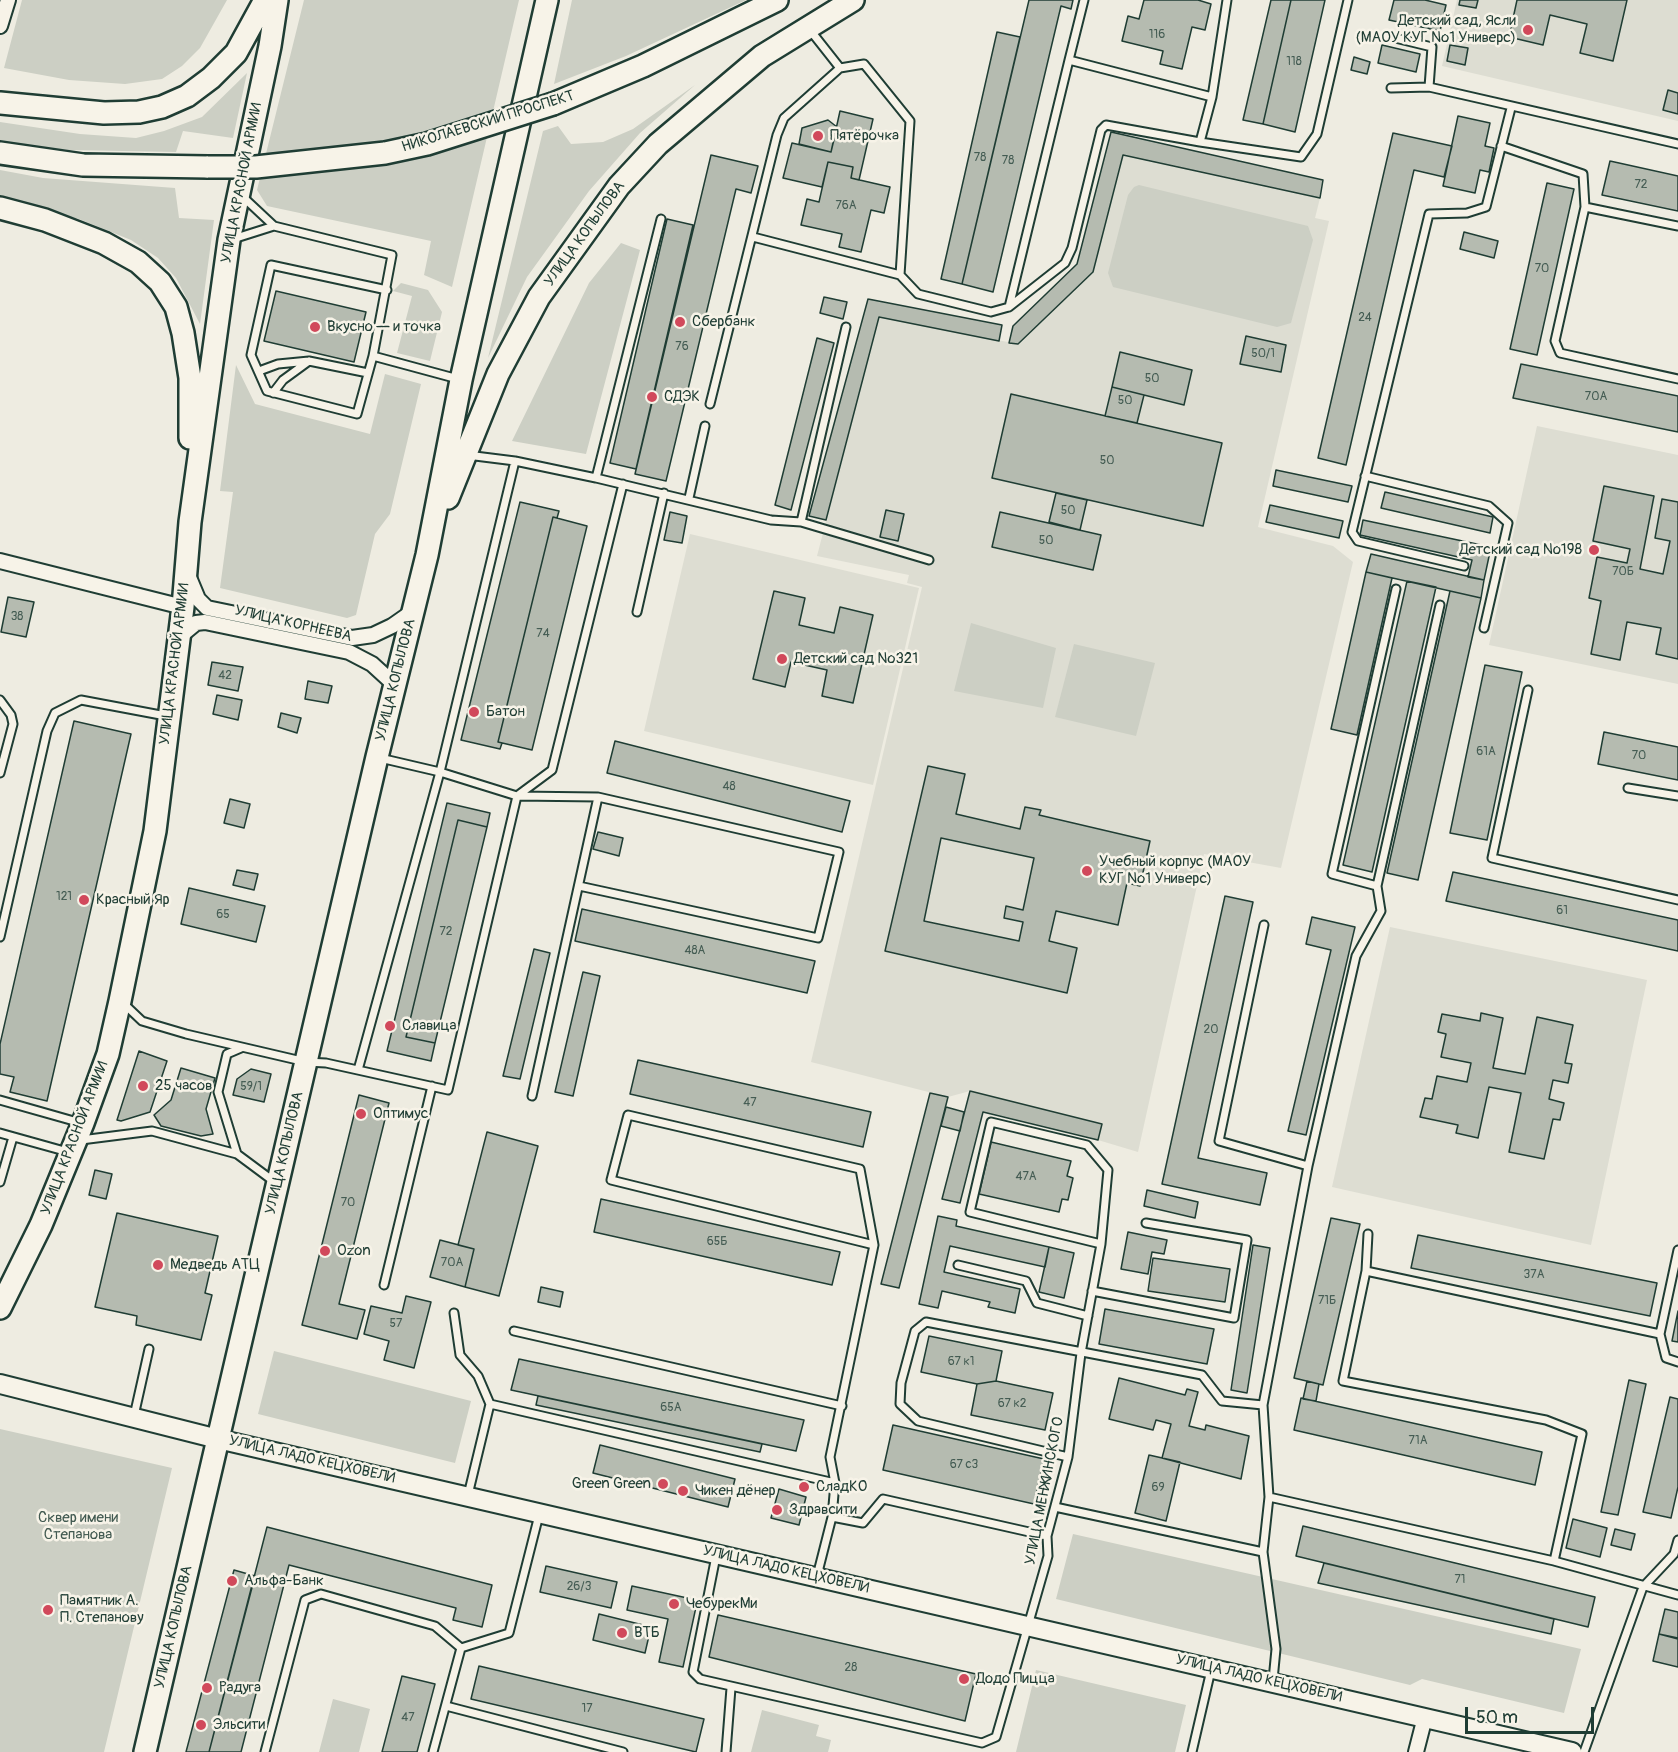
<!DOCTYPE html>
<meta charset="utf-8">
<style>
body{margin:0}
#map{position:relative;width:1678px;height:1752px;overflow:hidden;background:#eeece1;font-family:Pangolin,sans-serif}
canvas{display:block}
.scale{position:absolute;left:1465px;top:1707px;width:129px;height:27px;box-sizing:border-box;border:3px solid #1f3d34;border-top:0;padding-left:8px;font-size:18px;line-height:21px;white-space:nowrap;color:#1f3d34;-webkit-text-stroke:4px #f7f3e8;paint-order:stroke}
</style>
<div id="map">
<canvas width="1678" height="1752"></canvas>
<div class="scale">50 m</div>
</div>
<script>
const ctx = document.querySelector('canvas').getContext('2d');
ctx.lineJoin = 'round';
function fill(path, color) {
  ctx.fillStyle = color;
  ctx.fill(path, 'evenodd');
}
function toPath(rows) {
  const path = new Path2D();
  for (const r of rows) {
    path.moveTo(r[0], r[1]);
    for (let i = 2; i < r.length; i += 2) path.lineTo(r[i], r[i + 1]);
  }
  return path;
}
function stroke(path, color, width, dash) {
  ctx.strokeStyle = color;
  ctx.lineWidth = width;
  ctx.lineCap = dash ? 'butt' : 'round';
  ctx.setLineDash(dash || []);
  ctx.stroke(path);
}
function label(font, color, halo, rows, align = 'center') {
  ctx.font = font + ' Pangolin,sans-serif';
  ctx.lineWidth = 5;
  ctx.setLineDash([]);
  ctx.textBaseline = 'middle';
  ctx.strokeStyle = halo;
  ctx.fillStyle = color;
  for (const [text, x, y, turn = 0] of rows) {
    ctx.save();
    ctx.translate(x, y);
    ctx.rotate((+turn || 0) * Math.PI / 180);
    ctx.textAlign = isNaN(turn) ? turn : align;
    if (halo) ctx.strokeText(text, 0, 0);
    ctx.fillText(text, 0, 0);
    ctx.restore();
  }
}
fill(toPath([
 [1457,0,1678,0,1678,121,1442,66],
 [1123,155,1320,198,1315,218,1329,221,1258,527,1333,546,1353,562,1281,868,1204,854,1138,1152,1098,1140,1102,1124,970,1091,948,1097,811,1062,922,587,907,583,909,575,817,556,879,317,1018,344,1093,272],
 [1537,426,1678,455,1678,684,1489,645],
 [690,534,919,588,873,785,644,731],
 [1390,927,1647,980,1591,1245,1332,1187]
]), '#ddddd2');
fill(toPath([
 [22,0,227,0,200,48,182,66,162,79,125,84,69,80,4,68],
 [304,0,519,0,452,287,424,275,431,241,267,206,257,190],
 [572,0,746,0,626,56,554,84],
 [247,73,233,138,183,131,176,152,69,150,0,143,0,122,80,134,136,138,164,131,202,117],
 [695,85,640,133,589,191,527,277,488,358,543,131,558,126,571,144,603,142,633,129],
 [0,170,43,178,175,188,179,218,214,220,200,324,176,278,158,258,131,240,79,219,0,198],
 [1139,185,1308,226,1313,240,1291,323,1277,327,1113,287,1108,273,1128,195,1134,187],
 [621,243,640,250,586,454,512,441,589,283],
 [401,283,428,290,442,312,430,361,397,353,412,296,393,291],
 [236,365,255,404,370,434,385,374,421,384,390,514,375,534,356,615,347,618,220,588,233,492,220,491],
 [971,623,1056,648,1043,708,954,691],
 [1074,644,1155,663,1136,736,1055,717],
 [274,1351,471,1401,455,1463,258,1414],
 [0,1429,172,1468,104,1752,0,1752],
 [1073,1534,1581,1649,1564,1713,1422,1679,1410,1685,1056,1599],
 [1036,1670,1186,1705,1175,1752,1016,1752],
 [333,1699,370,1709,359,1752,319,1752],
 [762,1710,819,1725,816,1736,831,1740,828,1752,751,1752]
]), '#cccfc4');
const building = toPath([
 [1029,0,1073,0,1071,9,1061,6,993,292,962,284,1029,0],
 [1144,0,1198,0,1211,4,1205,30,1192,27,1182,69,1160,64,1163,51,1122,41,1128,16,1139,19,1144,0],
 [1271,0,1291,0,1263,124,1243,120,1271,0],
 [1291,0,1325,0,1295,132,1263,124,1291,0],
 [1394,0,1425,0,1446,5,1440,31,1389,20,1394,0],
 [1460,0,1478,0,1476,8,1459,5,1460,0],
 [1517,0,1627,0,1613,61,1580,53,1587,24,1550,15,1543,45,1509,37,1517,0],
 [997,32,1020,37,962,284,941,279,997,32],
 [1382,45,1420,54,1416,72,1378,63,1382,45],
 [1450,45,1468,48,1465,65,1447,61,1450,45],
 [1354,57,1370,62,1367,74,1351,70,1354,57],
 [1668,90,1678,93,1678,114,1663,110,1668,90],
 [840,111,873,119,859,180,851,178,853,167,828,162,822,187,783,178,792,143,831,152,840,111],
 [1458,116,1490,123,1485,146,1494,148,1489,172,1480,170,1475,193,1443,186,1458,116],
 [828,120,837,127,831,152,799,144,802,128,828,120],
 [1111,132,1323,180,1320,198,1123,155,1093,272,1018,344,1009,343,1013,326,1077,264,1111,132],
 [1393,133,1452,146,1444,177,1414,170,1346,465,1318,458,1393,133],
 [711,155,758,166,751,193,736,189,666,481,635,474,711,155],
 [1610,161,1678,176,1678,211,1602,195,1610,161],
 [828,162,853,167,851,178,890,187,884,213,871,210,861,252,839,247,842,234,801,225,807,199,819,202,828,162],
 [1547,183,1574,189,1537,355,1510,349,1547,183],
 [667,219,693,225,636,469,610,463,667,219],
 [1464,232,1498,241,1494,258,1460,249,1464,232],
 [276,291,366,312,354,362,264,341,276,291],
 [824,297,847,302,843,319,820,313,824,297],
 [868,299,1002,325,999,341,879,317,826,520,809,516,868,299],
 [1246,336,1286,345,1281,372,1240,364,1246,336],
 [817,338,834,343,791,510,775,505,817,338],
 [1120,352,1192,370,1184,405,1112,387,1120,352],
 [1521,364,1678,396,1678,432,1513,398,1521,364],
 [1112,387,1144,395,1137,423,1105,416,1112,387],
 [1011,394,1222,443,1203,526,992,478,1011,394],
 [1276,470,1352,486,1348,502,1273,486,1276,470],
 [1604,486,1654,496,1640,569,1663,574,1670,541,1655,538,1662,499,1678,502,1678,659,1656,654,1661,628,1627,622,1620,660,1591,654,1601,601,1589,598,1597,557,1627,563,1630,549,1593,541,1604,486],
 [1385,492,1493,517,1490,533,1381,508,1385,492],
 [1056,493,1087,500,1080,530,1049,522,1056,493],
 [520,502,559,511,557,518,553,517,498,742,502,743,500,749,461,740,520,502],
 [1270,505,1343,521,1339,538,1266,522,1270,505],
 [886,510,904,514,898,541,880,537,886,510],
 [670,512,687,516,682,543,664,540,670,512],
 [1000,512,1101,535,1093,570,992,547,1000,512],
 [553,517,587,526,532,750,498,742,553,517],
 [1363,520,1491,547,1484,580,1468,577,1472,560,1360,535,1363,520],
 [1371,554,1484,580,1481,598,1366,572,1371,554],
 [1366,572,1392,578,1357,735,1331,729,1366,572],
 [1407,581,1436,587,1372,872,1343,865,1407,581],
 [774,591,805,598,799,625,834,633,840,607,873,615,853,703,822,696,827,670,791,662,785,687,753,679,774,591],
 [1450,591,1481,598,1418,880,1387,873,1450,591],
 [8,597,34,602,26,637,1,632,8,597],
 [212,662,243,667,238,691,208,685,212,662],
 [1485,665,1522,672,1487,840,1450,833,1485,665],
 [308,681,332,686,328,703,305,699,308,681],
 [217,695,242,700,238,720,213,714,217,695],
 [281,713,301,718,297,733,278,727,281,713],
 [74,721,131,734,47,1101,10,1092,14,1077,0,1074,0,1044,74,721],
 [1604,732,1678,747,1678,780,1598,764,1604,732],
 [615,741,850,801,842,832,607,773,615,741],
 [928,766,965,774,956,814,1020,829,1025,807,1041,810,1039,815,1150,841,1140,886,1127,883,1118,925,1056,911,1049,941,1077,948,1067,993,885,951,928,766],
 [941,838,1034,858,1023,910,1006,906,1004,918,1023,922,1019,941,924,921,941,838],
 [230,799,250,804,244,828,224,823,230,799],
 [447,803,490,813,487,827,458,820,406,1037,435,1043,431,1061,387,1051,447,803],
 [458,820,487,827,435,1043,406,1037,458,820],
 [598,832,623,838,619,856,593,849,598,832],
 [237,870,258,874,254,890,233,885,237,870],
 [1453,872,1678,920,1678,951,1446,901,1453,872],
 [189,888,265,906,256,942,181,924,189,888],
 [1225,896,1253,902,1198,1158,1267,1173,1260,1205,1162,1184,1225,896],
 [582,909,815,961,807,993,575,941,582,909],
 [1312,917,1355,927,1306,1135,1288,1131,1331,950,1306,944,1312,917],
 [534,949,550,953,520,1079,503,1076,534,949],
 [583,972,600,976,573,1096,555,1092,583,972],
 [1481,1013,1503,1018,1493,1068,1525,1074,1537,1017,1573,1025,1565,1063,1572,1064,1568,1083,1553,1080,1549,1099,1564,1103,1560,1120,1553,1119,1544,1159,1509,1152,1521,1093,1489,1087,1478,1138,1456,1133,1458,1125,1420,1117,1425,1098,1432,1099,1437,1076,1467,1082,1471,1063,1441,1057,1446,1034,1438,1032,1442,1014,1480,1021,1481,1013],
 [139,1051,167,1061,150,1112,121,1121,117,1120,139,1051],
 [638,1060,871,1112,863,1147,630,1094,638,1060],
 [181,1068,215,1078,206,1109,213,1134,201,1136,161,1126,154,1115,171,1100,181,1068],
 [251,1069,271,1074,264,1102,233,1095,237,1079,251,1069],
 [970,1091,1102,1124,1098,1140,983,1112,960,1203,942,1199,970,1091],
 [930,1093,948,1097,899,1288,881,1284,930,1093],
 [359,1095,389,1103,339,1304,365,1310,357,1339,302,1325,359,1095],
 [946,1107,964,1112,960,1131,941,1126,946,1107],
 [487,1132,538,1146,499,1296,465,1287,474,1249,458,1245,487,1132],
 [991,1142,1071,1161,1067,1176,1073,1178,1068,1200,1062,1199,1059,1212,979,1194,991,1142],
 [95,1170,112,1174,106,1199,89,1195,95,1170],
 [1147,1190,1198,1202,1195,1218,1144,1206,1147,1190],
 [601,1199,840,1252,832,1285,594,1232,601,1199],
 [117,1213,218,1236,205,1293,212,1295,201,1340,136,1325,137,1316,95,1307,117,1213],
 [938,1216,957,1220,956,1226,1049,1247,1045,1267,950,1246,944,1272,1020,1289,1015,1313,988,1307,990,1302,942,1291,938,1308,919,1304,938,1216],
 [1331,1218,1360,1224,1323,1385,1294,1378,1331,1218],
 [1128,1232,1167,1240,1164,1254,1152,1252,1148,1274,1121,1269,1128,1232],
 [1418,1235,1657,1283,1650,1316,1411,1268,1418,1235],
 [440,1240,474,1249,465,1287,430,1277,440,1240],
 [1253,1245,1270,1248,1247,1393,1231,1390,1253,1245],
 [1049,1247,1074,1253,1064,1298,1039,1292,1049,1247],
 [1153,1258,1230,1269,1225,1302,1148,1291,1153,1258],
 [541,1287,563,1292,560,1307,538,1302,541,1287],
 [406,1296,431,1302,414,1368,384,1360,389,1341,364,1334,371,1306,402,1313,406,1296],
 [1105,1309,1214,1329,1207,1364,1099,1344,1105,1309],
 [1678,1311,1678,1342,1672,1341,1678,1311],
 [929,1336,1002,1351,996,1381,977,1384,921,1372,929,1336],
 [519,1359,804,1420,796,1451,511,1390,519,1359],
 [1119,1378,1185,1395,1187,1389,1198,1392,1189,1426,1205,1430,1206,1425,1249,1436,1241,1479,1162,1458,1171,1424,1156,1420,1153,1430,1109,1419,1119,1378],
 [1629,1380,1646,1384,1618,1515,1601,1512,1629,1380],
 [996,1381,1053,1393,1045,1430,971,1415,977,1384,996,1381],
 [1307,1381,1319,1384,1316,1401,1303,1399,1307,1381],
 [538,1396,762,1444,760,1452,536,1405,538,1396],
 [1670,1397,1678,1399,1678,1487,1671,1518,1643,1512,1670,1397],
 [1301,1398,1542,1452,1535,1485,1294,1430,1301,1398],
 [893,1425,1044,1459,1034,1504,883,1470,893,1425],
 [600,1445,735,1479,728,1507,593,1473,600,1445],
 [1149,1455,1180,1462,1166,1521,1135,1513,1149,1455],
 [779,1489,806,1497,799,1525,771,1518,779,1489],
 [1573,1519,1607,1528,1600,1557,1566,1548,1573,1519],
 [1303,1526,1595,1597,1588,1627,1296,1556,1303,1526],
 [267,1527,492,1585,482,1627,453,1620,456,1608,289,1565,241,1752,209,1752,267,1527],
 [1615,1529,1635,1534,1631,1550,1611,1545,1615,1529],
 [1324,1563,1554,1619,1551,1634,1318,1583,1324,1563],
 [546,1566,617,1582,611,1608,540,1592,546,1566],
 [234,1570,255,1576,209,1752,186,1752,234,1570],
 [632,1586,692,1599,696,1607,683,1667,659,1662,668,1619,627,1610,632,1586],
 [1665,1609,1678,1612,1678,1638,1659,1634,1665,1609],
 [599,1614,651,1627,645,1653,593,1640,599,1614],
 [718,1615,976,1674,965,1721,709,1657,718,1615],
 [1659,1634,1678,1639,1678,1667,1653,1661,1659,1634],
 [479,1666,704,1719,696,1752,471,1699,479,1666],
 [402,1676,435,1684,417,1752,382,1752,402,1676]
]);
fill(building, '#b5bbb0');
stroke(building, '#1f3d34', 1.5);
const lane = toPath([
 [1227,0,1212,97,1200,142,1301,157,1317,134,1348,0],
 [810,30,840,68,864,64,910,121,900,275,918,294,991,312,1009,307,1069,60,1212,97],
 [1395,38,1432,47,1429,87],
 [1069,60,1084,0],
 [1391,88,1429,87,1678,144],
 [1501,146,1583,174,1585,207,1555,341,1560,353,1678,379],
 [243,197,274,226,392,255,373,356,458,379],
 [1585,207,1678,226],
 [753,237,900,275],
 [233,239,274,226],
 [1009,307,1065,263,1072,248,1101,130,1106,125,1200,142],
 [373,356,357,414,267,391,251,355,271,265,387,290],
 [259,371,278,364,309,361,368,373],
 [273,393,283,380,309,361],
 [710,404,777,135,784,118,840,68],
 [467,455,515,461,596,478,771,520,801,522,929,560],
 [1365,476,1489,506,1508,523,1484,628],
 [596,478,661,219],
 [689,498,705,426],
 [801,522,846,327],
 [1464,566,1358,541,1352,532,1429,214,1467,213,1486,207,1511,108],
 [637,612,664,493],
 [1528,690,1492,858,1678,900],
 [0,700,11,715,13,724,0,773],
 [380,758,440,772,517,796,598,797,839,852,818,938,579,886],
 [1628,788,1678,796],
 [1377,886,1332,874,1396,589],
 [1264,925,1219,1141,1308,1166],
 [0,937,47,731,55,713,81,700,166,716],
 [122,1002,142,1021,186,1034,306,1062,326,1063,448,1090,517,796,552,770,623,484],
 [358,1070,440,772,515,461],
 [532,1096,598,797],
 [0,1100,81,1123],
 [0,1133,68,1152],
 [81,1140,152,1131,237,1154,276,1183],
 [237,1154,218,1092,227,1054,241,1048],
 [0,1182,13,1137],
 [1368,1234,1366,1271,1343,1381,1546,1420,1582,1434,1554,1561],
 [958,1265,1026,1281,1037,1303,1088,1316],
 [1366,1271,1660,1334,1666,1358,1678,1362],
 [384,1285,432,1086],
 [1092,1291,1234,1318,1247,1240,1146,1223],
 [454,1313,460,1355,478,1376,490,1404],
 [514,1331,842,1406],
 [1660,1334,1678,1250],
 [134,1416,149,1349],
 [1068,1457,918,1421,900,1404,901,1383,915,1331,926,1322,1202,1375,1222,1401,1263,1405],
 [468,1495,490,1404,835,1483],
 [1269,1497,1554,1561,1678,1595],
 [1055,1507,1263,1552],
 [832,1517,863,1523,883,1499,1047,1536],
 [716,1556,693,1672,700,1679,982,1743,996,1737,1048,1556,1047,1536,1068,1457,1081,1353,1101,1244,970,1212,991,1122,1087,1145,1108,1170,1101,1244],
 [817,1576,832,1517,835,1483,830,1457,874,1245,611,1180,628,1115,860,1169,874,1245],
 [1273,1680,1276,1649,1263,1552,1269,1497,1263,1405,1308,1166,1356,956,1381,911,1377,886,1440,605],
 [446,1706,623,1752],
 [265,1752,305,1600,321,1594,435,1626,461,1648,509,1633,539,1515],
 [433,1752,461,1648],
 [726,1752,731,1688],
 [1192,1752,1211,1670],
 [1584,1752,1643,1587,1674,1554,1678,1540]
]);
const street = toPath([
 [0,26,8,0],
 [0,561,183,607],
 [188,575,198,599,207,608,352,638,373,635,392,626,412,612],
 [179,637,196,623,205,622,349,652,372,664,395,685],
 [1416,1752,1425,1717]
]);
const secondary = toPath([
 [0,1384,218,1439,1572,1752]
]);
const primary = toPath([
 [0,103,104,113,139,112,162,107,187,96,211,78,236,53,265,0],
 [553,104,643,66,777,0],
 [0,153,83,165,208,167],
 [0,208,45,220,104,243,138,262,160,282,176,307,183,333,190,378,190,438],
 [448,498,498,374,539,297,619,186,658,144,762,56,853,0],
 [0,1308,41,1225,83,1123,108,1054,120,1001,155,831,183,607,190,522,229,240,270,46,277,0],
 [145,1752,377,757,427,555,461,380,547,0]
]);
stroke(lane, '#1f3d34', 11);
stroke(street, '#1f3d34', 18);
stroke(secondary, '#1f3d34', 22);
stroke(primary, '#1f3d34', 26);
stroke(lane, '#f7f3e8', 7);
stroke(street, '#f7f3e8', 14);
stroke(secondary, '#f7f3e8', 18);
stroke(primary, '#f7f3e8', 21);
const primaryBridge = toPath([
 [208,167,256,167,385,153,427,144,553,104]
]);
stroke(primaryBridge, '#1f3d34', 26, []);
stroke(primaryBridge, '#f7f3e8', 21);
for (const [x, y, r, color] of [
 [1528,30,6,"#d1495b"],
 [818,136,6,"#d1495b"],
 [680,322,6,"#d1495b"],
 [315,327,6,"#d1495b"],
 [652,397,6,"#d1495b"],
 [1594,550,6,"#d1495b"],
 [782,659,6,"#d1495b"],
 [474,712,6,"#d1495b"],
 [1087,871,6,"#d1495b"],
 [84,900,6,"#d1495b"],
 [390,1026,6,"#d1495b"],
 [143,1086,6,"#d1495b"],
 [361,1114,6,"#d1495b"],
 [325,1251,6,"#d1495b"],
 [158,1265,6,"#d1495b"],
 [663,1484,6,"#d1495b"],
 [804,1487,6,"#d1495b"],
 [683,1491,6,"#d1495b"],
 [777,1510,6,"#d1495b"],
 [232,1581,6,"#d1495b"],
 [674,1604,6,"#d1495b"],
 [48,1610,6,"#d1495b"],
 [622,1633,6,"#d1495b"],
 [964,1679,6,"#d1495b"],
 [207,1688,6,"#d1495b"],
 [201,1725,6,"#d1495b"]
]) {
  const dot = new Path2D();
  dot.arc(x, y, r, 0, 2 * Math.PI);
  ctx.fillStyle = color;
  ctx.fill(dot);
  stroke(dot, '#f7f3e8', 2);
}
label('12px', '#445c53', null, [
 ["116",1157,35],
 ["118",1294,62],
 ["78",980,158],
 ["78",1008,161],
 ["72",1641,185],
 ["76А",846,206],
 ["70",1542,269],
 ["24",1365,318],
 ["76",682,347],
 ["50/1",1263,354],
 ["50",1152,379],
 ["70А",1596,397],
 ["50",1125,401],
 ["50",1107,461],
 ["50",1068,511],
 ["50",1046,541],
 ["70Б",1623,572],
 ["38",17,617],
 ["74",543,634],
 ["42",225,676],
 ["61А",1486,752],
 ["70",1639,756],
 ["48",729,787],
 ["121",64,897],
 ["61",1562,911],
 ["65",223,915],
 ["72",446,932],
 ["48А",695,951],
 ["20",1211,1030],
 ["59/1",251,1087],
 ["47",750,1103],
 ["47А",1026,1177],
 ["70",348,1203],
 ["65Б",717,1242],
 ["70А",452,1263],
 ["37А",1534,1275],
 ["71Б",1327,1301],
 ["57",396,1324],
 ["67 к1",961,1362],
 ["67 к2",1012,1404],
 ["65А",671,1408],
 ["71А",1418,1441],
 ["67 с3",964,1465],
 ["69",1158,1488],
 ["71",1460,1580],
 ["26/3",579,1587],
 ["28",851,1668],
 ["17",587,1709],
 ["47",408,1718]
]);
label('15px', '#1f3d34', '#f7f3e8', [
 ["Детский сад, Ясли",1516,21,"right"],
 ["(МАОУ КУГ №1 Универс)",1516,38,"right"],
 ["Пятёрочка",830,136],
 ["Сбербанк",692,322],
 ["Вкусно — и точка",327,327],
 ["СДЭК",664,397],
 ["Детский сад №198",1582,550,"right"],
 ["Детский сад №321",794,659],
 ["Батон",486,712],
 ["Учебный корпус (МАОУ",1099,862],
 ["КУГ №1 Универс)",1099,879],
 ["Красный Яр",96,900],
 ["Славица",402,1026],
 ["25 часов",155,1086],
 ["Оптимус",373,1114],
 ["Ozon",337,1251],
 ["Медведь АТЦ",170,1265],
 ["Green Green",651,1484,"right"],
 ["СладКО",816,1487],
 ["Чикен дёнер",695,1491],
 ["Здравсити",789,1510],
 ["Альфа-Банк",244,1581],
 ["Памятник А.",60,1601],
 ["П. Степанову",60,1618],
 ["ЧебурекМи",686,1604],
 ["ВТБ",634,1633],
 ["Додо Пицца",976,1679],
 ["Радуга",219,1688],
 ["Эльсити",213,1725]
], 'left');
label('15px', '#1f3d34', '#f7f3e8', [
 ["НИКОЛАЕВСКИЙ ПРОСПЕКТ",488,122,-17],
 ["УЛИЦА КРАСНОЙ АРМИИ",242,183,-79],
 ["УЛИЦА КОПЫЛОВА",585,234,-54],
 ["УЛИЦА КОРНЕЕВА",293,624,13],
 ["УЛИЦА КРАСНОЙ АРМИИ",175,664,-83],
 ["УЛИЦА КОПЫЛОВА",396,680,-76],
 ["УЛИЦА КРАСНОЙ АРМИИ",75,1138,-69],
 ["УЛИЦА КОПЫЛОВА",285,1153,-77],
 ["УЛИЦА ЛАДО КЕЦХОВЕЛИ",312,1460,13],
 ["УЛИЦА МЕНЖИНСКОГО",1045,1491,-79],
 ["УЛИЦА ЛАДО КЕЦХОВЕЛИ",786,1570,13],
 ["УЛИЦА КОПЫЛОВА",174,1627,-77],
 ["УЛИЦА ЛАДО КЕЦХОВЕЛИ",1259,1679,13]
]);
label('15px', '#425a51', '#f7f3e8', [
 ["Сквер имени",78,1518],
 ["Степанова",78,1535]
]);
</script>
